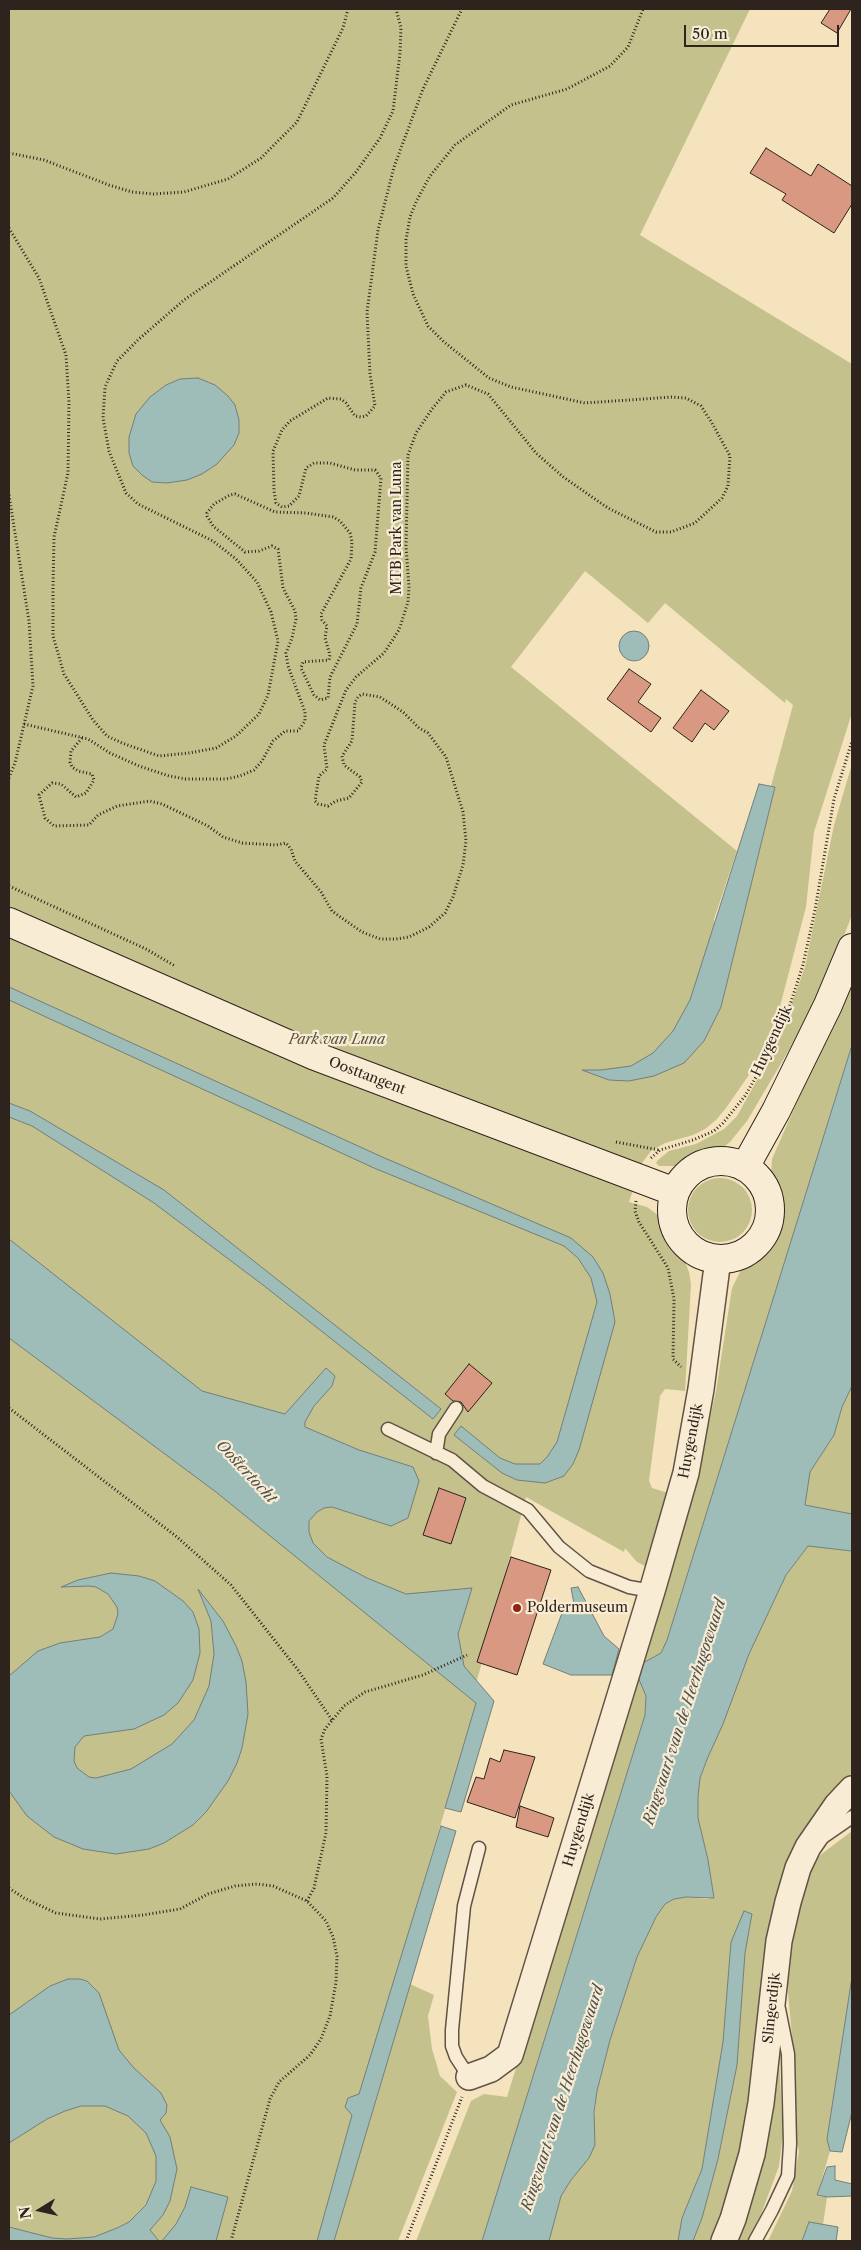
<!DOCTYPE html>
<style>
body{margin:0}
#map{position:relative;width:861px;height:2250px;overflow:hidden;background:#f4e3bd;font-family:"Libre Caslon Text",serif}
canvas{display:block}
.frame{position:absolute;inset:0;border:10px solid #2f231e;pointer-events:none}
.north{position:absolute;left:15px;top:2185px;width:50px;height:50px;-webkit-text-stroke:4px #f8edd4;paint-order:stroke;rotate:260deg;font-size:14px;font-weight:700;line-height:20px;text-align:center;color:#2f231e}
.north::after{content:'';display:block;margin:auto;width:18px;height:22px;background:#2f231e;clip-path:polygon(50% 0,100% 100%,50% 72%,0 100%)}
.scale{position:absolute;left:684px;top:25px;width:155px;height:22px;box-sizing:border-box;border:2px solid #2f231e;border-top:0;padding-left:6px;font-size:15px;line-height:18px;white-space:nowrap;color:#2f231e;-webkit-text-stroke:4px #f8edd4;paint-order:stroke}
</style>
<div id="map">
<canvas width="861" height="2250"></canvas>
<div class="frame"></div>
<div class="north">N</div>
<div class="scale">50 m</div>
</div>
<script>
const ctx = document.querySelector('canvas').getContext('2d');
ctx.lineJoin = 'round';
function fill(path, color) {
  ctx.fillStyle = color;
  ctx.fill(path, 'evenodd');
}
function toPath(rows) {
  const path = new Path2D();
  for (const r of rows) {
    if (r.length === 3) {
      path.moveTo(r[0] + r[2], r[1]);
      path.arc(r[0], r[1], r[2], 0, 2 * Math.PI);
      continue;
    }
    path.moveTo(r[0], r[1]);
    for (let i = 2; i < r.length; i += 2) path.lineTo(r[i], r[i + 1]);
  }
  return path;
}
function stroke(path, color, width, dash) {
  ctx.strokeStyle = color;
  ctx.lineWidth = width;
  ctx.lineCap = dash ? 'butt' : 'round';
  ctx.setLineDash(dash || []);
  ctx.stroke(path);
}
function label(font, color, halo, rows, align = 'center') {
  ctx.font = font + ' "Libre Caslon Text",serif';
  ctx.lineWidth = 4.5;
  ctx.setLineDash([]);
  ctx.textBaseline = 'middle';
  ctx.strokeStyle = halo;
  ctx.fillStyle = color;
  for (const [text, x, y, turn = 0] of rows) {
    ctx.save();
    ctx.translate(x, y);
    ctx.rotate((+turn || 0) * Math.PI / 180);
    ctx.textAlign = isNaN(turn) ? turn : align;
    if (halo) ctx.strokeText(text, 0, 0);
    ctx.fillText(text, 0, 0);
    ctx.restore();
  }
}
fill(toPath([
 [9,9,750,9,640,235,852,364,852,713,814,832,806,907,778,1014,753,1069,726,1108,716,1120,705,1129,693,1135,665,1143,651,1151,642,1163,629,1202,647,1207,658,1215,668,1239,683,1257,689,1272,691,1284,685,1391,665,1389,660,1396,649,1481,652,1488,668,1493,649,1568,637,1562,625,1548,624,1552,526,1497,472,1699,476,1703,416,1909,327,2241,9,2241],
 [585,571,648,623,665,603,785,703,786,699,793,705,771,786,775,787,721,1007,714,919,737,851,511,667],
 [852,764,852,915,827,979,796,1038,747,1121,730,1142,721,1149,676,1166,659,1166,656,1163,658,1160,669,1151,696,1144,724,1129,737,1116,761,1073,787,1017,805,967,834,825],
 [852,977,852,1045,667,1640,661,1653,643,1663,698,1470,716,1391,732,1288,741,1270,760,1255,774,1235,779,1212,771,1175,772,1159],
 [720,1210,32],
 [852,1386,852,1514,805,1505,810,1472,834,1435,842,1407],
 [808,1546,852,1551,852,1773,816,1812,805,1829,788,1865,748,2131,716,2241,693,2241,702,2218,718,2159,737,2065,745,1953,752,1915,731,1942,723,2042,702,2169,682,2218,678,2241,549,2241,561,2196,571,2180,589,2158,597,2091,610,2040,637,1957,656,1917,665,1904,674,1899,686,1897,707,1899,714,1897,708,1860,698,1818,698,1796,700,1778,749,1654,786,1575],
 [638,1677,646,1696,645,1715,482,2241,416,2241,471,2101,484,2094,507,2097],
 [852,1831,852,1977,827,2139,830,2151,817,2196,827,2197,823,2225,809,2222,802,2241,768,2241,792,2191,799,2151,795,2135,793,2046,786,1972,795,1909,811,1862],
 [410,1984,434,1995,428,2016,432,2049,440,2076,457,2092,398,2241,334,2241],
 [777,2019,783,2134,779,2166,760,2217,747,2241,732,2241]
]), '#c4c18c');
const water = toPath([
 [198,378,215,385,228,396,235,405,239,420,239,433,234,445,217,464,202,474,187,480,167,483,152,482,142,475,133,466,129,453,129,437,136,414,150,397,166,385,180,379,198,378],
 [634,646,15],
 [759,784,775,787,721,1007,704,1041,684,1063,654,1076,629,1081,609,1080,582,1070,601,1070,631,1066,653,1053,673,1031,690,1000,759,784],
 [9,987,380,1156,571,1238,593,1257,603,1273,610,1294,615,1322,579,1450,573,1464,564,1476,545,1483,517,1480,502,1473,454,1435,461,1426,500,1458,515,1464,540,1464,547,1457,557,1442,597,1302,591,1278,578,1258,564,1246,374,1168,9,1000,9,987],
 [852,1045,852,1386,842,1407,834,1435,810,1472,805,1505,852,1514,852,1551,808,1546,786,1575,749,1654,723,1724,708,1757,700,1778,698,1796,698,1818,708,1860,714,1898,686,1897,674,1899,665,1904,656,1917,637,1957,610,2040,597,2091,594,2112,595,2145,589,2158,571,2180,561,2196,549,2241,482,2241,645,1715,646,1696,638,1677,643,1663,661,1653,667,1640,852,1045],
 [9,1103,30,1111,164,1190,441,1409,433,1419,263,1285,154,1203,32,1126,9,1117,9,1103],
 [9,1239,202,1391,285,1414,326,1368,335,1376,332,1386,314,1406,305,1422,305,1427,359,1450,413,1467,419,1481,408,1518,391,1526,332,1507,324,1508,317,1512,309,1521,309,1532,313,1543,327,1557,367,1578,406,1594,472,1588,458,1634,464,1666,494,1701,461,1812,445,1808,476,1703,216,1492,9,1338,9,1239],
 [111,1573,139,1576,155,1581,183,1601,193,1612,199,1629,200,1653,193,1680,178,1703,164,1715,134,1729,84,1736,75,1747,74,1761,77,1768,89,1777,96,1778,131,1769,172,1744,194,1720,209,1686,214,1654,211,1621,198,1589,223,1621,236,1646,242,1661,246,1682,248,1714,242,1748,237,1763,228,1781,206,1812,193,1825,164,1843,149,1849,116,1854,83,1849,54,1837,27,1816,9,1791,9,1676,38,1651,60,1643,100,1637,113,1629,118,1614,117,1607,108,1594,96,1587,89,1586,61,1587,78,1580,111,1573],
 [578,1587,604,1636,619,1649,612,1675,571,1675,543,1664,562,1613,575,1609,571,1588,578,1587],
 [441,1826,456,1831,334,2241,317,2241,352,2115,345,2107,348,2098,359,2094,441,1826],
 [744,1911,752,1914,745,1953,737,2065,718,2159,702,2218,693,2241,678,2241,682,2218,702,2169,723,2042,731,1942,744,1911],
 [852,1977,852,2112,842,2152,830,2151,827,2139,852,1977],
 [68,1979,80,1979,87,1981,99,1993,119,2050,133,2067,161,2093,167,2105,166,2113,160,2120,170,2137,177,2169,170,2201,163,2215,150,2230,159,2241,9,2241,9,2227,52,2238,67,2239,94,2237,117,2228,129,2222,146,2205,156,2181,156,2156,146,2133,128,2116,105,2106,81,2106,65,2111,47,2119,9,2143,9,2015,50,1986,68,1979],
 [835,2166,835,2180,852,2184,852,2196,827,2197,817,2195,827,2167,835,2166],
 [191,2187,228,2197,216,2241,162,2241,176,2224,185,2207,191,2187],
 [809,2222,838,2227,836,2241,802,2241,809,2222]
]);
fill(water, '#9ebdb9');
stroke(water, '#727f7b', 1);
const building = toPath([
 [830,9,851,9,837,33,821,23,830,9],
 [766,148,811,176,818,164,852,186,852,204,834,233,782,200,786,194,750,173,766,148],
 [629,669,651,684,638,702,661,718,651,732,607,699,629,669],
 [701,690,729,711,714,730,705,723,692,742,673,728,701,690],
 [469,1364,492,1383,468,1412,461,1402,453,1401,445,1394,469,1364],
 [439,1488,466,1498,451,1544,423,1535,439,1488],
 [511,1557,551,1570,517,1675,477,1662,511,1557],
 [504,1750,535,1757,515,1818,467,1802,476,1777,484,1779,490,1758,500,1762,504,1750],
 [520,1806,554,1818,548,1837,516,1827,520,1806]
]);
fill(building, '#d99881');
stroke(building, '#2f231e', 1);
const lane = toPath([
 [388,1429,452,1460,483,1486,528,1510,559,1547,589,1571,629,1587,652,1591],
 [436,1453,439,1434,456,1408],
 [823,1837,852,1817],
 [469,2077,456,2057,452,2046,452,2030,464,1906,479,1848],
 [755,2241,772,2210,788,2176,790,2144,788,2054,779,2009]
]);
const street = toPath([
 [469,2077,491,2069,510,2055,652,1591,686,1473,701,1389,718,1259],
 [724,2241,733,2219,752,2154,761,2103,779,1941,788,1902,798,1868,808,1847,837,1805,852,1789]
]);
const secondary = toPath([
 [9,922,315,1056,675,1192],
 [721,1210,49],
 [745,1167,776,1111,828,1005,852,948]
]);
stroke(lane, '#605346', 15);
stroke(street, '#605346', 28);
stroke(secondary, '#2f231e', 30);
stroke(toPath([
 [9,153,44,160,109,185,132,192,154,194,184,192,228,179,261,158,297,122,343,28,348,9],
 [9,228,39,278,66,355,69,403,68,473,54,537,53,589,53,636,64,674,93,720,107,736,122,743,159,756,189,753,216,748,236,736,259,714,268,695,278,641,271,612,257,582,236,559,213,541,138,504,126,493,109,451,103,418,105,387,117,361,139,339,184,300,333,198,356,172,380,138,393,111,400,53,401,28,396,9],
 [9,495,29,621,33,686,15,763,9,778],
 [24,724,88,739,110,753,139,766,169,776,186,779,226,779,240,776,254,770,262,761,273,741,285,731,298,731,305,721,305,712,288,666,286,653,292,638,296,619,295,611,283,588,278,549,272,546,259,551,245,552,213,526,207,516,207,513,214,504,230,495,235,494,275,512,306,513,333,517,340,521,350,533,352,542,351,559,321,614,322,620,327,626,325,638,330,655,329,660,303,662,301,668,314,695,320,700,328,698,330,677,357,624,361,588,375,552,381,478,375,470,355,470,330,463,314,463,306,468,299,496,289,506,282,507,276,503,274,491,273,451,282,430,290,421,328,398,341,399,346,403,355,416,361,417,366,416,375,406,370,374,367,312,378,230,394,167,423,89,462,9],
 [82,738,71,751,70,762,72,767,78,771,92,774,94,780,86,793,76,797,61,784,52,783,39,795,45,818,54,826,89,825,98,815,117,806,150,801,162,804,208,826,223,837,242,843,276,845,286,843,291,849,295,861,321,892,332,911,362,932,380,939,396,939,409,937,429,927,445,913,453,897,463,865,466,841,463,812,446,757,428,733,419,728,403,712,380,697,362,694,358,697,355,702,352,741,342,756,344,765,360,777,362,782,349,798,336,801,328,806,318,804,315,801,319,776,327,769,324,745,346,690,356,677,384,653,399,630,408,602,409,587,406,546,408,455,416,433,432,409,446,392,466,385,488,394,536,453,562,476,608,508,656,532,671,532,695,523,722,498,728,486,730,456,712,423,701,406,686,398,672,397,585,403,511,387,489,378,444,342,428,326,413,294,406,266,406,240,410,217,417,200,430,176,455,145,511,105,567,89,610,66,628,47,643,9],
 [9,886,146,949,175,966],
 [616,1142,659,1150],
 [651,1158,660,1150,693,1140,714,1131,723,1123,745,1096,756,1077,789,1008,803,965,815,910,834,799,852,741],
 [636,1201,635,1211,639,1222,668,1268,674,1299,673,1359,681,1367],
 [9,1408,177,1537,231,1585,298,1670,332,1720],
 [9,1888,24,1898,56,1913,100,1919,143,1915,180,1909,208,1894,235,1886,257,1884,273,1886,307,1901,326,1921,333,1937,337,1956,336,1982,330,2016,321,2039,310,2055,279,2082,270,2099,231,2241],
 [307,1901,314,1888,326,1833,327,1776,321,1739,325,1729,344,1706,365,1692,423,1675,467,1655],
 [406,2241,462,2097]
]), '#2f231e', 3, [1, 2.5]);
stroke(lane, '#f8edd4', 12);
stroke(street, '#f8edd4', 25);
stroke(secondary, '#f8edd4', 28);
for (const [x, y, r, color] of [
 [517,1608,5,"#8f2418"]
]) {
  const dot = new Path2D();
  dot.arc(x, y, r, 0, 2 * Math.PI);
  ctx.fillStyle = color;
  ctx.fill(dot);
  stroke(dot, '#f8edd4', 2);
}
label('14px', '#2f231e', '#f8edd4', [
 ["MTB Park van Luna",397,528,-90],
 ["Huygendijk",772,1041,-65],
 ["Oosttangent",367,1076,21],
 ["Huygendijk",691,1441,-79],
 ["Huygendijk",579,1830,-73],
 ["Slingerdijk",772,2008,-84]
]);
label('italic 14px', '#5c523f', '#f8edd4', [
 ["Park van Luna",337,1040]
]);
label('14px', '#2f231e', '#f8edd4', [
 ["Poldermuseum",527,1608]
], 'left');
label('italic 15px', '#50514c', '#f8edd4', [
 ["Oostertocht",246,1472,47],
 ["Ringvaart van de Heerhugowaard",685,1712,-72],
 ["Ringvaart van de Heerhugowaard",563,2098,-72]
]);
</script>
